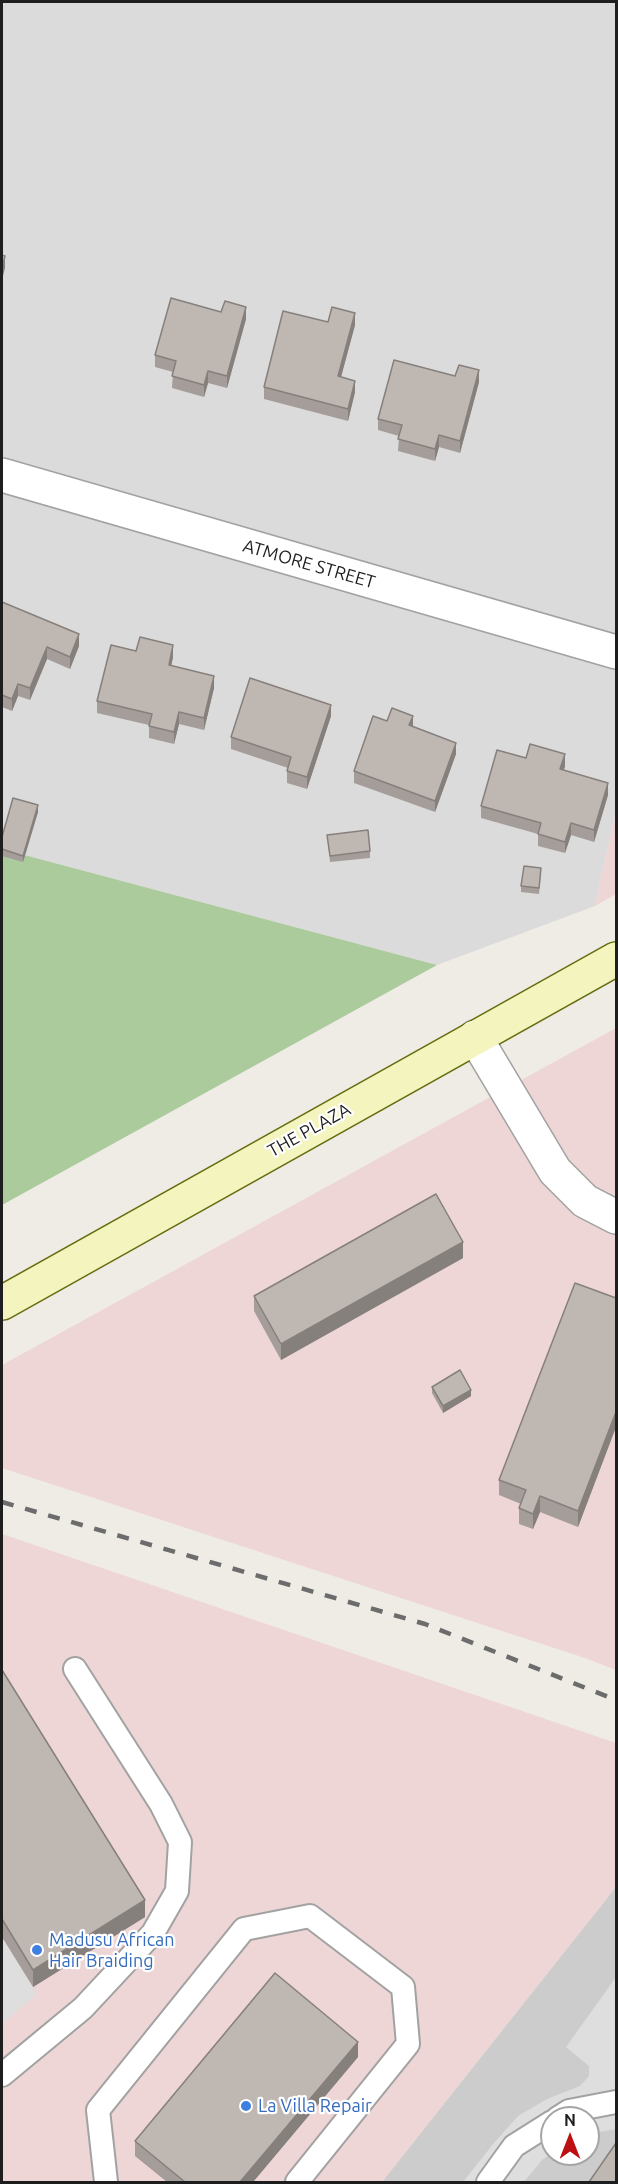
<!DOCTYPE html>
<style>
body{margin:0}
#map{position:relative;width:618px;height:2184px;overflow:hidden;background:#efebe5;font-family:Ubuntu,sans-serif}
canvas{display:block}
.frame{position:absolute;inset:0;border:3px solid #1e1e1e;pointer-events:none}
.north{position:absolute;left:540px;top:2106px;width:60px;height:60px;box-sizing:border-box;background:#fff;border:2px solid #a5a5a5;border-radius:50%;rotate:0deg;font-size:16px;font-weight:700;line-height:24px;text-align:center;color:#1e1e1e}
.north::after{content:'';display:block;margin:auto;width:21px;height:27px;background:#bd1013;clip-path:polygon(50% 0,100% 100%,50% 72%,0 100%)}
</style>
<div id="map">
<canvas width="618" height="2184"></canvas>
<div class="frame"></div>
<div class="north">N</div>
</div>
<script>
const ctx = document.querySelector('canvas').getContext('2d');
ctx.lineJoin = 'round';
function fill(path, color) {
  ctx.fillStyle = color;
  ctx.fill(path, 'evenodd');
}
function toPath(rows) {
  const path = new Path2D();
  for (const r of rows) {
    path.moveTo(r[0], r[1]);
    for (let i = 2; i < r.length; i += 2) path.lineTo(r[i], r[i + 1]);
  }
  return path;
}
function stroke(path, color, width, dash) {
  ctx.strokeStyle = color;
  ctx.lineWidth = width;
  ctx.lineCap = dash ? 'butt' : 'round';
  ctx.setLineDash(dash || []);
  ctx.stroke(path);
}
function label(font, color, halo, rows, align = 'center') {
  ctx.font = font + ' Ubuntu,sans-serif';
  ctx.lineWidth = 4.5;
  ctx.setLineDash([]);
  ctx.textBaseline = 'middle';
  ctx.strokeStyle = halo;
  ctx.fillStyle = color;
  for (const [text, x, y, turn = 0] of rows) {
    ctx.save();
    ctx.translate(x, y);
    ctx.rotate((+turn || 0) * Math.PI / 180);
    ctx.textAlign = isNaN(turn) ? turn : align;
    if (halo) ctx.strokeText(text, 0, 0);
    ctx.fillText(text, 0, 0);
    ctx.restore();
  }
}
fill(toPath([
 [2,2,616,2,616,810,595,906,437,965,2,849]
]), '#dcdbdc');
fill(toPath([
 [616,810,616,894,595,906],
 [616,1028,616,1670,585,1658,2,1468,2,1365],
 [2,1534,616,1743,616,1887,382,2182,2,2182]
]), '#eed6d6');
fill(toPath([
 [616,1887,616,2182,382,2182],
 [552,2118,588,2118,588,2154,552,2154]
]), '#ccc');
fill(toPath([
 [2,849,437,965,2,1205]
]), '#abcb9d');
fill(toPath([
 [2,1937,37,1994,2,2024],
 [616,1977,616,2129,588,2134,588,2118,552,2118,552,2153,542,2160,524,2182,463,2182,494,2143,518,2116,547,2099,580,2086,589,2076,589,2066,566,2047]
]), '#dedede');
const service = toPath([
 [2,2075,83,2008,153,1933,177,1891,180,1842,161,1804,75,1669],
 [558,2118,569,2111,616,2102],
 [106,2182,98,2110,244,1929,310,1916,403,1987,408,2044,297,2182],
 [488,2182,514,2146,552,2122]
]);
const minor = toPath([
 [2,475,616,652],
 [475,1037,555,1171,585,1201,616,1217]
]);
const secondary = toPath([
 [2,1303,616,959]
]);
stroke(service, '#a2a2a2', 26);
stroke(minor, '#a2a2a2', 36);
stroke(secondary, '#656d0e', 36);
stroke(service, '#fff', 22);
stroke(minor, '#fff', 33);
stroke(secondary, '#f3f4be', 33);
stroke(toPath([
 [2,1502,425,1624,616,1700]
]), '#6c6c6c', 4.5, [12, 12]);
fill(toPath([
 [246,319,227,388,208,383,204,397,172,388,173,372,155,367,155,355],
 [328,322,355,325,341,377,355,392,348,421,264,399,264,387],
 [479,382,460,453,439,447,435,461,398,451,399,436,378,430,378,419],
 [2,602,79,646,70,669,47,659,30,700,18,696,12,711,2,707],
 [136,651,173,657,171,666,214,688,204,730,179,724,174,744,149,738,149,725,97,713,97,701],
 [331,716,307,789,287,783,287,771,288,768,231,749,231,737],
 [387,721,413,727,456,754,435,812,354,783,354,771],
 [526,758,565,766,564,770,608,795,594,842,571,835,565,853,538,846,538,834,481,818,481,806],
 [38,812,23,862,2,856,2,837],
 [327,835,370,851,370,858,330,862],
 [541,874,539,894,521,892,521,886],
 [463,1258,281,1360,254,1311,254,1296],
 [616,1298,616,1427,578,1527,540,1512,533,1529,519,1524,519,1508,521,1504,499,1495,499,1480],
 [432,1387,471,1396,443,1413,432,1393],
 [2,1670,145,1917,33,1987,2,1937],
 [358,2057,253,2182,167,2182,135,2156,135,2141]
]), '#a49d99');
fill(toPath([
 [5,256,5,268,2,280,2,268],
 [246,307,246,319,227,388,227,376],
 [355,313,355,325,338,388,338,376],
 [479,370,479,382,460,453,460,441],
 [208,371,208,383,204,397,204,385],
 [355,381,355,392,348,421,348,409],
 [439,435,439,447,435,461,435,449],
 [79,634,79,646,70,669,70,657],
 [173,645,173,657,169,677,169,665],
 [47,647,47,659,30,700,30,688],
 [214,676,214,688,204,730,204,718],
 [18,684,18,696,12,711,12,699],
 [331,705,331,716,307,789,307,777],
 [179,712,179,724,174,744,174,732],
 [413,716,413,728,409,725],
 [456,743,456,754,435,812,435,801],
 [565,754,565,766,560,781,560,769],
 [608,783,608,795,594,842,594,830],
 [38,805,38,812,23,862,23,856],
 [571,823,571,835,565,853,565,842],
 [463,1242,463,1258,281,1360,281,1344],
 [471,1390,471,1396,443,1413,443,1406],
 [616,1412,616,1427,578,1527,578,1511],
 [540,1496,540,1512,533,1529,533,1514],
 [145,1900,145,1917,33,1987,33,1970],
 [358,2042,358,2057,253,2182,240,2182]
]), '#86807d');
const building = toPath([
 [2,255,5,256,2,268,2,255],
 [171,298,221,312,225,301,246,307,227,376,208,371,204,385,172,376,176,361,155,355,171,298],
 [332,307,355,313,338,376,355,381,348,409,264,387,283,311,328,322,332,307],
 [394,360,455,376,459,365,479,370,460,441,439,435,435,449,398,439,402,425,378,419,394,360],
 [2,602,79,634,70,657,47,647,30,688,18,684,12,699,2,695,2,602],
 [140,637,173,645,169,665,214,676,204,718,179,712,174,732,149,726,152,714,97,701,111,645,136,651,140,637],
 [250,678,331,705,307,777,287,771,291,757,231,737,250,678],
 [392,708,413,716,409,725,456,743,435,801,354,771,373,716,387,721,392,708],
 [530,744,565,754,560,769,608,783,594,830,571,823,565,842,538,834,541,823,481,806,497,750,526,758,530,744],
 [13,798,38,805,23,856,2,849,2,837,13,798],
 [368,830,370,851,330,856,327,835,368,830],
 [524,866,541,868,539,888,521,886,524,866],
 [436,1194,463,1242,281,1344,254,1296,436,1194],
 [575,1283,616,1298,616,1412,578,1511,540,1496,533,1514,519,1508,526,1490,499,1480,575,1283],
 [460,1370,471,1390,443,1406,432,1387,460,1370],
 [2,1670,145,1900,33,1970,2,1919,2,1670],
 [275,1973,358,2042,240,2182,185,2182,135,2141,275,1973],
 [616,2143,616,2182,589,2182,616,2143]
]);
fill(building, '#bfb7b2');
stroke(building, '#86807d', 1.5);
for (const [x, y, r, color] of [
 [37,1950,6,"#3f7fe0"],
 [246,2106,6,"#3f7fe0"]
]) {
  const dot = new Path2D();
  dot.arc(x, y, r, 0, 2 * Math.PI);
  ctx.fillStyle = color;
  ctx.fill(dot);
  stroke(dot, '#fff', 2);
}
label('18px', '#1e1e1e', '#fff', [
 ["ATMORE STREET",309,564,16],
 ["THE PLAZA",309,1130,-29]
]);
label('18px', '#366cbe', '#fff', [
 ["Madusu African",49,1940],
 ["Hair Braiding",49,1961],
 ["La Villa Repair",258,2106]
], 'left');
</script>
